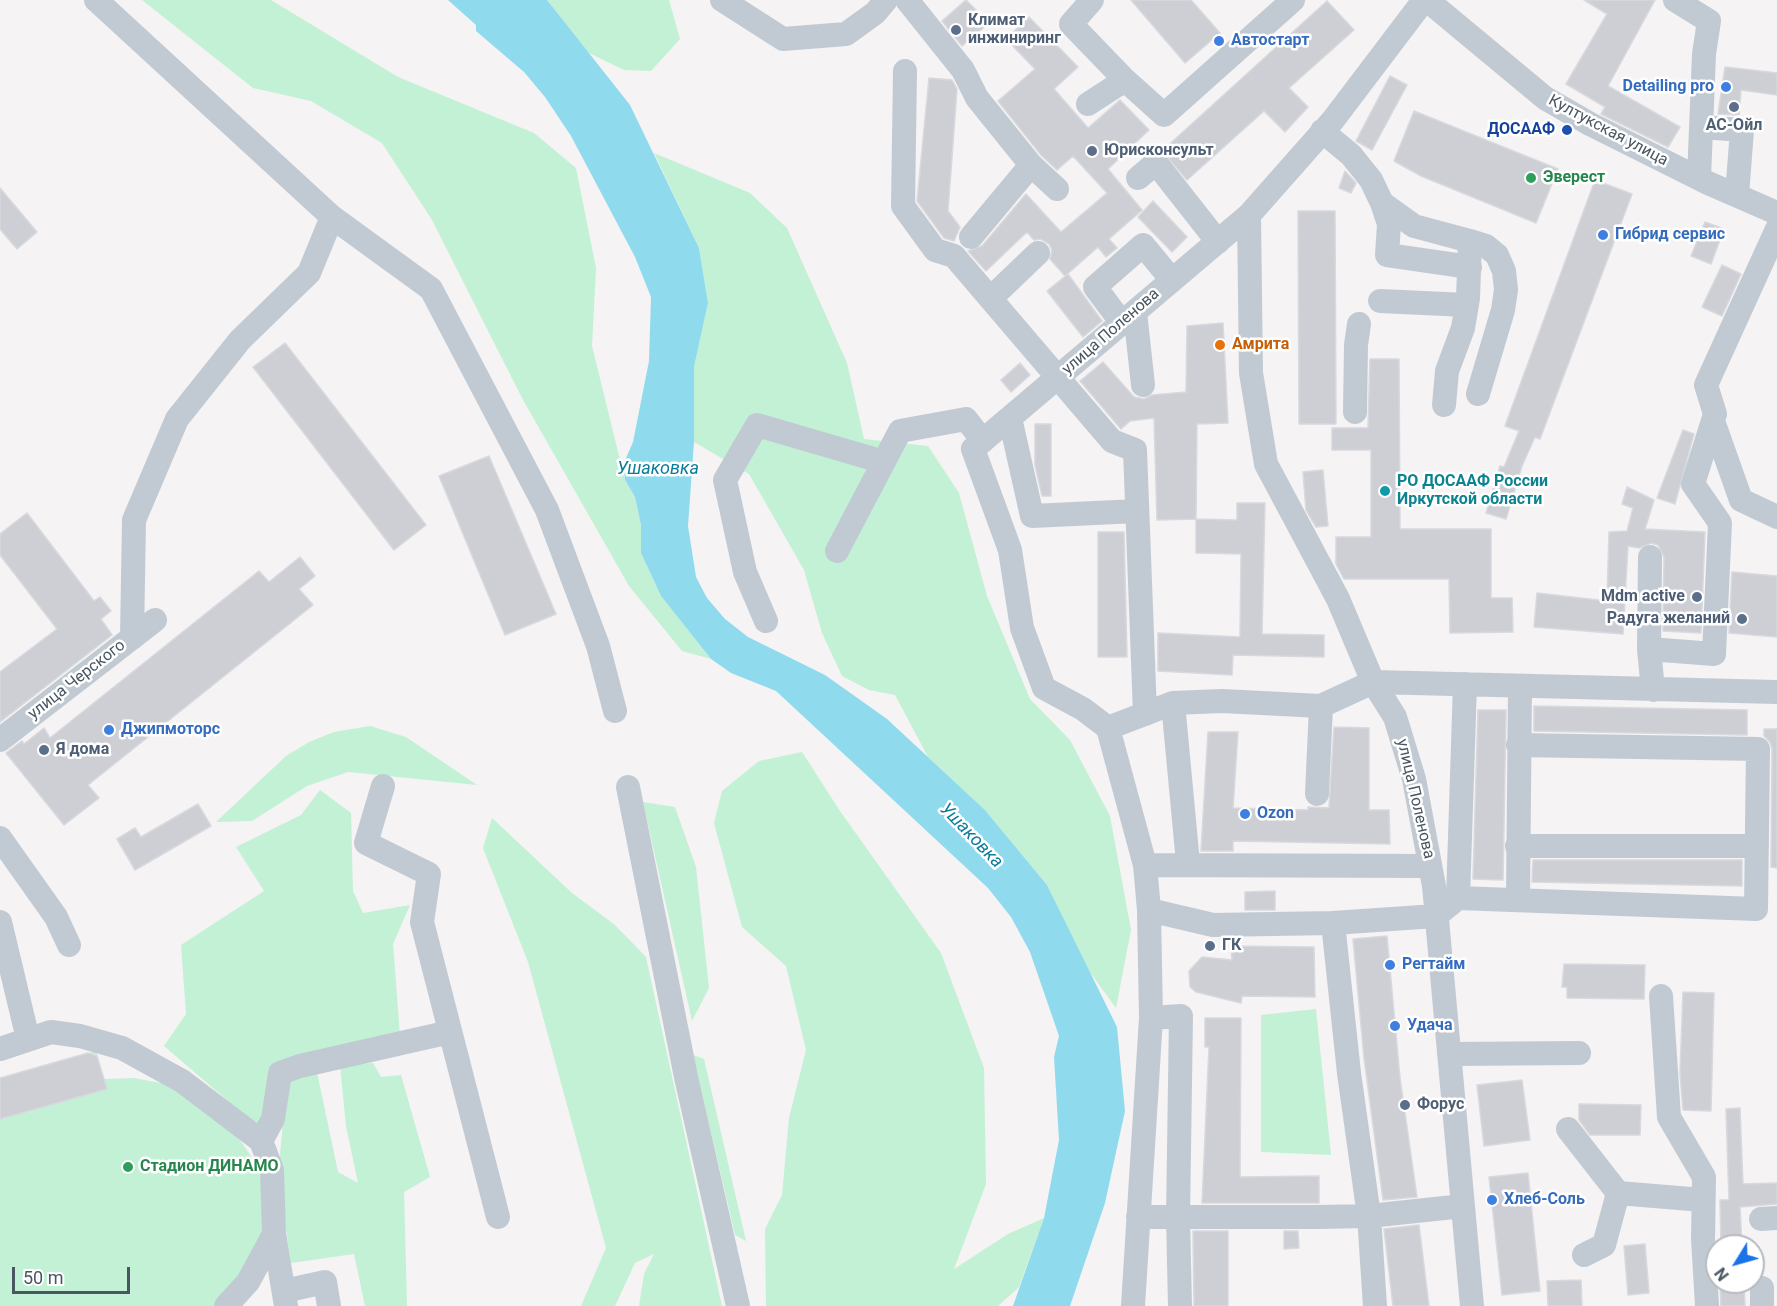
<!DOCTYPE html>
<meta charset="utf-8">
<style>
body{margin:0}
#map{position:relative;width:1777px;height:1306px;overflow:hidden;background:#f5f3f3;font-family:Roboto,sans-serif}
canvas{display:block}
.north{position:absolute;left:1705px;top:1234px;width:60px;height:60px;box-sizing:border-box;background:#fff;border:2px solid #b7bbc0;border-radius:50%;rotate:233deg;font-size:16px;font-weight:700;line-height:24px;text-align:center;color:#4a5661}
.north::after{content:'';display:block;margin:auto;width:21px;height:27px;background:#1a73e8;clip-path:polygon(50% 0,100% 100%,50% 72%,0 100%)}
.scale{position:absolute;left:12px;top:1267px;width:118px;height:27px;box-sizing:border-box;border:3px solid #4a5661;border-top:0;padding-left:8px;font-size:18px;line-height:21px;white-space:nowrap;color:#4a5661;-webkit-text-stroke:4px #fff;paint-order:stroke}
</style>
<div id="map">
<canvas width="1777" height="1306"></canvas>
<div class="north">N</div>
<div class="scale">50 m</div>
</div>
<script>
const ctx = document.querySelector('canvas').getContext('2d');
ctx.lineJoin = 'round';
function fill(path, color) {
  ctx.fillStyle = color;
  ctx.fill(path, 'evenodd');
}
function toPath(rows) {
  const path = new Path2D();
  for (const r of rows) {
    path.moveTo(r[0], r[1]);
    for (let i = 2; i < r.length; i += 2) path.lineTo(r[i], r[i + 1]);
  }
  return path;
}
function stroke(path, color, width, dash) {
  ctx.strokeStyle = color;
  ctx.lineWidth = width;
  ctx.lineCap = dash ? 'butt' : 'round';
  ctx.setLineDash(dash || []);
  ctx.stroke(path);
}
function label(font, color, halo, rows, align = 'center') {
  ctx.font = font + ' Roboto,sans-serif';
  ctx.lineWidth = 5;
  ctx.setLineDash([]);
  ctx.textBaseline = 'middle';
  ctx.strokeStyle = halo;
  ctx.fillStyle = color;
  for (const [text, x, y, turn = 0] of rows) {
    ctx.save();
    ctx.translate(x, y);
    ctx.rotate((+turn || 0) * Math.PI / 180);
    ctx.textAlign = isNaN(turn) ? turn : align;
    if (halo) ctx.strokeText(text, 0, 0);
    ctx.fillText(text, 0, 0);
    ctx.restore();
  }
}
fill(toPath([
 [142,0,271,0,398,77,534,133,576,168,596,268,592,346,625,480,635,497,641,525,641,553,661,596,711,659,682,651,629,586,522,398,432,220,382,143,311,101,253,88],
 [547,0,669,0,680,39,651,71,624,70,587,52],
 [654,153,750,193,787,228,847,363,864,439,928,446,959,493,987,596,1030,699,1070,740,1110,816,1131,930,1116,1008,1084,964,1047,885,985,810,928,757,895,695,869,690,842,676,822,633,804,570,749,474,694,442,694,367,708,303,699,248],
 [370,726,406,737,477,785,348,772,307,786,252,821,216,822,286,756,309,742,334,732],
 [802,752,840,811,941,953,984,1068,986,1184,954,1269,1008,1234,1044,1218,1019,1287,998,1306,766,1306,765,1229,782,1195,789,1118,806,1050,786,966,742,927,714,823,722,791,759,761],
 [320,790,351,813,353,891,363,913,410,905,393,944,400,1036,278,1066,263,1131,164,1046,186,1014,181,945,264,891,236,847,301,815],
 [643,802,675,807,696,867,709,988,692,1021],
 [492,818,572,893,615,925,646,957,722,1306,639,1306,644,1274,654,1254,635,1263,615,1306,581,1306,606,1248,528,962,483,848],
 [1316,1009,1331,1155,1261,1152,1261,1015],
 [96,1051,104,1079,134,1078,166,1084,231,1127,251,1156,262,1179,265,1219,257,1255,222,1306,0,1306,0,1078],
 [693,1055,704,1059,746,1241,735,1235],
 [373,1063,381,1077,401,1075,430,1177,404,1192,407,1306,365,1306,354,1254,291,1263,278,1178,287,1075,317,1072,338,1172,358,1183,346,1126,340,1065]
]), '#c3f1d5');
fill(toPath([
 [448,0,547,0,630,105,699,248,708,303,694,367,694,442,688,526,696,577,707,598,725,619,748,637,825,675,887,719,985,810,1047,885,1117,1027,1125,1111,1105,1203,1070,1306,1013,1306,1044,1218,1059,1140,1054,1057,1059,1036,1030,952,1011,917,988,888,776,691,731,673,711,659,661,596,641,553,641,525,635,497,625,480,623,465,633,442,649,361,651,297,635,257,571,136,545,97,524,72,476,31,476,25]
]), '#90daee');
const building = toPath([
 [966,0,989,23,962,46,942,21,966,0],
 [1131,0,1191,0,1220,33,1185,63,1131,0],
 [1584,0,1655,0,1608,86,1680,127,1668,147,1601,114,1605,107,1566,84,1607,14,1584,0],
 [1327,1,1354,30,1289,88,1308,107,1285,132,1264,111,1187,180,1162,151,1327,1],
 [1029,17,1078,67,1054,89,1088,128,1120,100,1149,130,1108,169,1142,210,1109,239,1117,248,1106,257,1098,247,1065,276,1050,259,1052,250,1049,244,1041,239,1034,240,1027,232,986,271,968,251,982,246,1026,194,1061,232,1107,193,1073,156,1057,170,1041,155,998,101,1035,69,1006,39,1029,17],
 [1725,67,1777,73,1777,95,1741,90,1739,115,1718,114,1725,67],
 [1390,76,1407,85,1372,150,1356,141,1390,76],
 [929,78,952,80,957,89,948,211,960,227,954,241,944,238,917,201,929,78],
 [1414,111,1558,169,1536,223,1421,176,1394,161,1414,111],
 [1345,171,1356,183,1351,193,1339,188,1345,171],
 [1595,180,1632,194,1540,439,1535,437,1522,466,1506,519,1486,513,1500,466,1504,467,1519,431,1505,426,1595,180],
 [0,188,37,232,17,249,0,229,0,188],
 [1153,201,1187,237,1172,252,1138,217,1153,201],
 [1298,211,1335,211,1336,424,1299,424,1298,211],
 [1705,222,1724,229,1711,264,1691,256,1705,222],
 [1722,265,1741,274,1722,316,1702,307,1722,265],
 [1068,274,1102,321,1083,337,1047,291,1068,274],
 [1223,323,1228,423,1197,424,1196,519,1157,520,1154,418,1130,421,1121,429,1080,381,1103,362,1134,397,1144,399,1152,395,1186,392,1187,326,1223,323],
 [285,343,426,525,394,550,253,367,285,343],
 [1370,359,1399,359,1400,529,1491,529,1491,598,1512,598,1513,632,1450,633,1449,579,1344,579,1336,564,1336,537,1371,537,1371,450,1332,450,1332,428,1368,428,1370,359],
 [1020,363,1030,375,1011,392,1001,380,1020,363],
 [1035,424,1051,424,1051,496,1042,496,1035,465,1035,424],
 [1683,430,1694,434,1675,504,1657,498,1683,430],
 [489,456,556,614,505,635,439,476,489,456],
 [1323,470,1328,526,1316,527,1306,510,1303,472,1323,470],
 [1627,487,1654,500,1645,529,1705,532,1701,633,1663,631,1664,557,1658,545,1651,543,1639,548,1628,546,1623,634,1534,627,1537,593,1607,601,1609,532,1627,531,1633,508,1622,504,1627,487],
 [1237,503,1265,503,1262,634,1324,635,1324,657,1233,655,1232,675,1158,671,1158,633,1240,637,1241,554,1196,553,1196,519,1237,520,1237,503],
 [27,513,94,601,100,597,111,611,101,619,112,635,0,722,0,672,57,629,0,555,0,534,27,513],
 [1098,532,1124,532,1127,657,1098,657,1098,532],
 [300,557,315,576,299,589,313,605,88,785,99,798,64,825,6,753,22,741,24,744,44,728,50,738,259,571,269,582,300,557],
 [1732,572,1777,576,1777,637,1729,633,1732,572],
 [1534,706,1747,710,1747,735,1534,731,1534,706],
 [1478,710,1506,710,1503,880,1473,879,1478,710],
 [1334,727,1369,728,1369,810,1389,810,1390,844,1233,841,1233,851,1201,851,1208,732,1238,732,1233,808,1308,810,1308,807,1329,808,1334,727],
 [1764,729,1777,729,1777,868,1771,867,1772,749,1770,742,1764,736,1764,729],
 [198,804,211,826,135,870,117,839,135,828,141,837,198,804],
 [1533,860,1742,860,1742,886,1532,882,1533,860],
 [1275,891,1275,910,1245,910,1245,892,1275,891],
 [1387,936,1400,1078,1417,1197,1383,1200,1364,1058,1353,939,1387,936],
 [1231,946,1314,947,1315,997,1242,996,1241,1003,1196,992,1190,987,1189,971,1202,957,1232,960,1231,946],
 [1564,964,1645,965,1644,999,1567,998,1567,987,1562,987,1564,964],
 [1683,992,1714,993,1711,1111,1683,1110,1680,1073,1683,992],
 [1205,1018,1241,1018,1240,1177,1319,1176,1319,1203,1202,1203,1209,1047,1205,1047,1205,1018],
 [88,1053,97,1056,107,1089,0,1119,0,1078,88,1053],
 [1522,1080,1530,1140,1484,1146,1477,1085,1522,1080],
 [1579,1104,1641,1105,1640,1135,1590,1135,1579,1120,1579,1104],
 [1740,1108,1743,1184,1777,1183,1777,1204,1740,1207,1742,1246,1721,1246,1720,1200,1729,1200,1726,1109,1740,1108],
 [1528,1173,1540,1291,1502,1295,1489,1177,1528,1173],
 [1419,1225,1429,1306,1393,1306,1384,1229,1419,1225],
 [1193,1231,1228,1231,1228,1306,1194,1306,1193,1231],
 [1284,1231,1298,1231,1299,1248,1284,1249,1284,1231],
 [1645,1244,1649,1293,1628,1295,1624,1246,1645,1244],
 [1581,1280,1582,1306,1548,1306,1547,1281,1581,1280],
 [1720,1282,1744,1282,1745,1306,1721,1306,1720,1282]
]);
fill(building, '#cdcfd5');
stroke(building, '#d7d9de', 1.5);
stroke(toPath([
 [96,0,332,217,431,289,547,510,598,646,615,711],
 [722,0,783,39,846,34,875,13,886,0],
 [907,0,963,70,977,98,1031,165,1057,189],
 [1092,0,1071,24,1125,80],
 [1424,0,1333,120,1249,215,1251,373,1266,464,1338,599,1373,682,1395,717,1414,779,1434,886,1472,1306],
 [1427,0,1545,98,1590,124,1708,183,1777,213],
 [1675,0,1709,21,1704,54,1699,178],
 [905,71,903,206,935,250,954,256,1112,441,1135,450,1145,714],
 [1088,104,1125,80,1164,115,1293,0],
 [1701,127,1742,130,1737,195],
 [1322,131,1351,155,1371,180,1382,203,1414,226,1470,241,1486,246,1497,255,1504,271,1506,290,1503,310,1478,394],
 [1138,178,1156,163,1218,242],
 [1382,203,1389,224,1387,255,1470,267],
 [971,237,1031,165],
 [991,298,1038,253],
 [1380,301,1467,305],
 [1135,312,1143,385],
 [1122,323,1095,287,1143,245,1172,280],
 [1444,405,1447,371,1463,328,1468,298,1470,241],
 [1355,412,1356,345,1359,324],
 [1010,418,1032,516,1137,511],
 [1713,421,1741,500,1777,517],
 [837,551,900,431,966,419,983,441],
 [766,621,745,572,725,480,757,425,884,462],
 [132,638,134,520,177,419,240,340,309,273,332,217],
 [1649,649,1650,557],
 [1653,690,1649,649,1714,654,1720,523,1693,484,1715,414,1706,385,1777,229],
 [1173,703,1188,863],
 [1108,728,1083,709,1044,688,1022,628,1010,550,973,449,1249,215],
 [0,740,155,620],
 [383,786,366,843,429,874,422,922,498,1217],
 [628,787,686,1077,738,1306],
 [1317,794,1321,706],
 [0,838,56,917,69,945],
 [1517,846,1757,846],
 [1145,865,1430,866],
 [1458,898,1465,684],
 [1518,900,1520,686],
 [1149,910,1213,925,1333,923,1436,916,1458,898,1756,909,1758,749,1518,745],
 [0,922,28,1039],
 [1333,923,1349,1073,1369,1216,1375,1306],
 [1661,996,1669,1117,1704,1177,1703,1239,1707,1306],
 [1151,1018,1181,1016,1178,1217,1180,1306],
 [0,1049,51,1032,80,1036,122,1048,182,1081,261,1141,272,1170,274,1234,286,1306],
 [1449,1054,1579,1053],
 [1568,1129,1618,1193],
 [261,1141,273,1119,280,1073,300,1066,450,1032],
 [1138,1217,1318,1217,1369,1216,1463,1206],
 [1761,1219,1777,1218],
 [1584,1255,1604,1245,1618,1193,1703,1200],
 [1762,1288,1762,1306],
 [284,1291,325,1282,329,1306],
 [226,1306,248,1282,274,1234],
 [1133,1306,1151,1018,1149,910,1145,865,1108,728,1173,703,1222,701,1321,706,1373,682,1777,692]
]), '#c1cad2', 24);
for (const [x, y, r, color] of [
 [956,30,6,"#5c6f8a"],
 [1219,41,6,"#3f7fe0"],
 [1726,87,6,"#3f7fe0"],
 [1734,107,6,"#5c6f8a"],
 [1567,130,6,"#1a4fb4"],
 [1092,151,6,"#5c6f8a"],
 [1531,178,6,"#2e9e5b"],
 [1603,235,6,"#3f7fe0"],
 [1220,345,6,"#e8710a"],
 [1385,491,6,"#0f9aa8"],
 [1697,597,6,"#5c6f8a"],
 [1742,619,6,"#5c6f8a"],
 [109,730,6,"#3f7fe0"],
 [44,750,6,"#5c6f8a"],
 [1245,814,6,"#3f7fe0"],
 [1210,946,6,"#5c6f8a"],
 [1390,965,6,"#3f7fe0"],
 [1395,1026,6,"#3f7fe0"],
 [1405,1105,6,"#5c6f8a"],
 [128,1167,6,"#2e9e5b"],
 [1492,1200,6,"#3f7fe0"]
]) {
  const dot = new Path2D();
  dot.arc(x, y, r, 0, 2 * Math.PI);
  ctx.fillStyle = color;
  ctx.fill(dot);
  stroke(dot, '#fff', 2);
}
label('bold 16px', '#4e5e75', '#fff', [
 ["Климат",968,21],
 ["инжиниринг",968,39],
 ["АС-Ойл",1734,126,"center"],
 ["Юрисконсульт",1104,151],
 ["Mdm active",1685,597,"right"],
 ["Радуга желаний",1730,619,"right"],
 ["Я дома",56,750],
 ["ГК",1222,946],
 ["Форус",1417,1105]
], 'left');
label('bold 16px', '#366cbe', '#fff', [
 ["Автостарт",1231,41],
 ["Detailing pro",1714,87,"right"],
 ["Гибрид сервис",1615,235],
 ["Джипмоторс",121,730],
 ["Ozon",1257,814],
 ["Регтайм",1402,965],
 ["Удача",1407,1026],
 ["Хлеб-Соль",1504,1200]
], 'left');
label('bold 16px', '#164399', '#fff', [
 ["ДОСААФ",1555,130]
], 'right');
label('16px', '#4a5661', '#fff', [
 ["Култукская улица",1608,131,28],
 ["улица Поленова",1111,332,-41],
 ["улица Черского",77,680,-38],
 ["улица Поленова",1415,799,77]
]);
label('bold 16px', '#27864d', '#fff', [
 ["Эверест",1543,178],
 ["Стадион ДИНАМО",140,1167]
], 'left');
label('bold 16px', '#c56008', '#fff', [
 ["Амрита",1232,345]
], 'left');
label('bold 16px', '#0d838f', '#fff', [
 ["РО ДОСААФ России",1397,482],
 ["Иркутской области",1397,500]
], 'left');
label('italic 18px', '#0c7c9b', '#fff', [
 ["Ушаковка",658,469],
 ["Ушаковка",971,836,46]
]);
</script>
